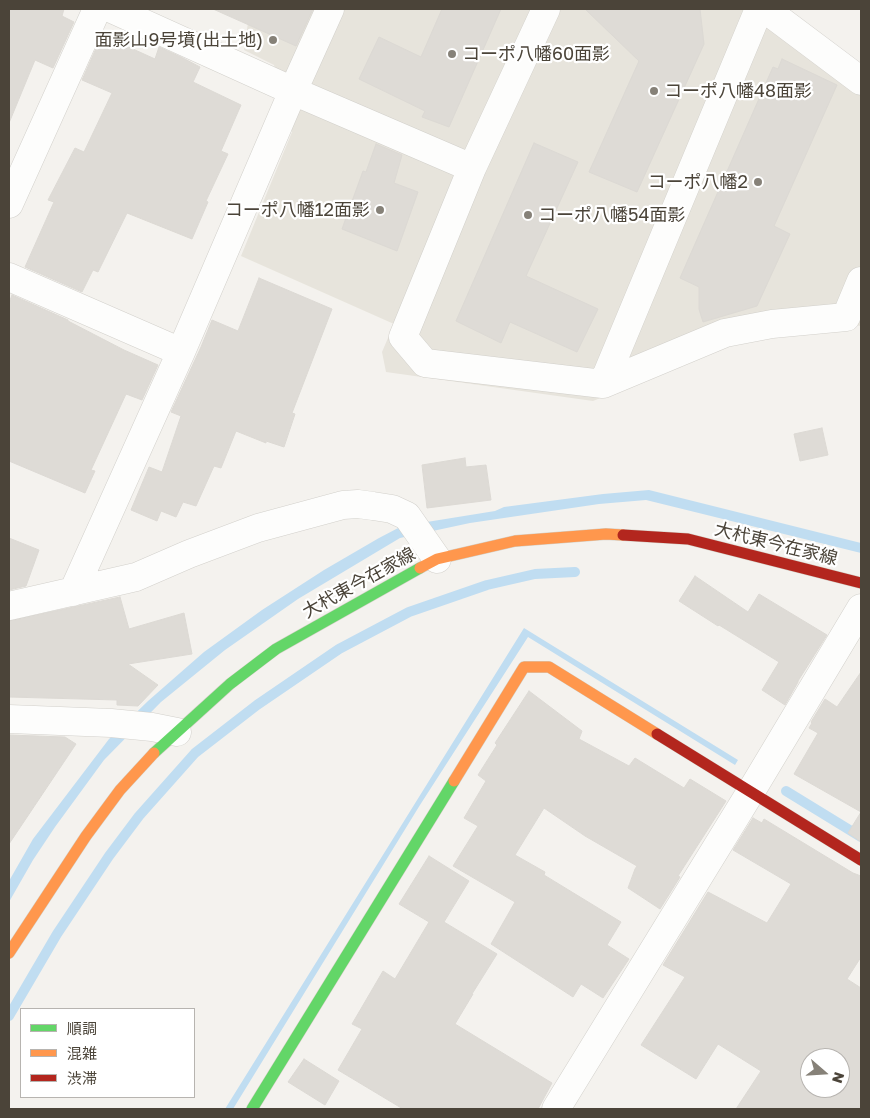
<!DOCTYPE html>
<meta charset="utf-8">
<style>
body{margin:0}
#map{position:relative;width:870px;height:1118px;overflow:hidden;background:#f4f2ee;font-family:"Golos Text","Noto Sans JP",sans-serif}
canvas{display:block}
.frame{position:absolute;inset:0;border:10px solid #4b4439;pointer-events:none}
.legend{position:absolute;left:20px;top:1008px;width:175px;height:90px;box-sizing:border-box;background:#fff;border:1px solid #b7b4b0;margin:0;padding:6px 9px;list-style:none;font-size:15px;color:#4b4439}
.legend li{display:flex;align-items:center;gap:10px;height:25px}
.legend b{width:25px;border:1px solid #b7b4b0}
.north{position:absolute;left:800px;top:1048px;width:50px;height:50px;box-sizing:border-box;background:#fff;border:1px solid #b7b4b0;border-radius:50%;rotate:109deg;font-size:14px;font-weight:700;line-height:20px;text-align:center;color:#4b4439}
.north::after{content:'';display:block;margin:auto;width:18px;height:22px;background:#868178;clip-path:polygon(50% 0,100% 100%,50% 72%,0 100%)}
</style>
<div id="map">
<canvas width="870" height="1118"></canvas>
<div class="frame"></div>
<ul class="legend">
<li><b style="height:6px;background:#63d668"></b>順調</li>
<li><b style="height:6px;background:#ff974d"></b>混雑</li>
<li><b style="height:6px;background:#b3261e"></b>渋滞</li>
</ul>
<div class="north">N</div>
</div>
<script>
const ctx = document.querySelector('canvas').getContext('2d');
ctx.lineJoin = 'round';
function fill(path, color) {
  ctx.fillStyle = color;
  ctx.fill(path, 'evenodd');
}
function toPath(rows) {
  const path = new Path2D();
  for (const r of rows) {
    path.moveTo(r[0], r[1]);
    for (let i = 2; i < r.length; i += 2) path.lineTo(r[i], r[i + 1]);
  }
  return path;
}
function stroke(path, color, width, dash) {
  ctx.strokeStyle = color;
  ctx.lineWidth = width;
  ctx.lineCap = dash ? 'butt' : 'round';
  ctx.setLineDash(dash || []);
  ctx.stroke(path);
}
function label(font, color, halo, rows, align = 'center') {
  ctx.font = font + ' "Golos Text","Noto Sans JP",sans-serif';
  ctx.lineWidth = 4.5;
  ctx.setLineDash([]);
  ctx.textBaseline = 'middle';
  ctx.strokeStyle = halo;
  ctx.fillStyle = color;
  for (const [text, x, y, turn = 0] of rows) {
    ctx.save();
    ctx.translate(x, y);
    ctx.rotate((+turn || 0) * Math.PI / 180);
    ctx.textAlign = isNaN(turn) ? turn : align;
    if (halo) ctx.strokeText(text, 0, 0);
    ctx.fillText(text, 0, 0);
    ctx.restore();
  }
}
fill(toPath([
 [250,9,788,9,861,64,861,326,854,325,771,337,725,347,593,401,386,372,382,352,394,324,241,256,292,132,274,65,244,50]
]), '#e7e4dc');
fill(toPath([
 [649,490,861,543,861,553,646,500,599,504,470,523,400,538,298,599,225,650,161,702,104,760,55,827,33,860,9,902,9,881,33,839,109,739,148,701,204,652,262,610,324,570,379,538,402,526,495,511,504,507,603,494],
 [524,628,738,760,735,765,528,637,420,805,233,1109,225,1109]
]), '#c0ddf1');
stroke(toPath([
 [786,791,861,837],
 [9,1016,57,934,109,856,139,816,195,753,257,705,339,649,409,612,487,585,535,574,575,572]
]), '#c0ddf1', 10);
const building = toPath([
 [9,9,64,9,62,16,74,22,53,68,35,60,9,123,9,9],
 [213,9,313,9,296,46,213,9],
 [442,9,501,9,449,127,422,117,425,111,359,79,379,37,421,57,442,9],
 [585,9,700,9,704,44,637,192,589,172,639,61,585,9],
 [102,35,155,59,159,47,181,57,200,67,193,82,241,105,221,151,228,154,206,201,208,202,192,239,127,213,98,272,93,270,82,292,25,267,54,202,48,200,75,148,84,152,112,93,82,80,102,35],
 [782,59,837,85,774,226,790,234,757,306,703,322,699,309,699,287,680,278,773,67,778,69,782,59],
 [534,143,578,162,526,276,598,309,577,352,510,322,501,343,456,321,534,143],
 [376,144,402,155,394,183,418,192,397,251,342,229,363,171,366,172,376,144],
 [259,278,332,309,292,413,295,414,284,447,266,441,266,443,236,431,221,468,214,466,196,506,183,502,176,517,161,511,157,521,131,510,149,467,162,472,181,416,171,412,201,347,212,320,238,331,259,278],
 [12,295,68,320,68,321,124,350,158,365,142,400,126,394,91,470,95,471,85,493,9,461,9,303,12,295],
 [822,428,828,455,800,461,794,434,822,428],
 [465,458,466,467,486,465,491,500,427,508,422,465,465,458],
 [9,538,39,550,26,586,9,590,9,538],
 [695,576,748,612,759,594,827,635,798,681,798,682,785,705,762,690,779,662,719,625,718,626,679,601,695,576],
 [120,597,129,629,184,613,192,654,128,664,158,685,138,706,117,705,117,700,9,697,9,621,120,597],
 [861,672,861,842,848,833,861,812,794,774,818,733,809,728,812,723,811,722,825,699,837,707,861,672],
 [529,691,582,731,579,739,629,766,635,758,684,788,690,779,726,801,678,876,680,877,660,909,628,888,635,869,637,866,585,836,544,808,515,855,545,872,544,875,621,922,607,945,629,959,603,998,581,984,573,997,491,944,515,902,453,866,478,826,464,818,486,781,478,775,497,745,495,743,529,691],
 [9,735,65,737,76,744,9,844,9,735],
 [753,818,762,823,764,819,853,873,861,876,861,957,847,979,861,988,861,1109,736,1109,761,1071,718,1044,696,1079,641,1045,685,977,663,965,708,892,767,923,791,884,733,850,753,818],
 [810,1058,840,1058,840,1088,810,1088,810,1058],
 [429,856,469,881,444,922,497,954,472,994,473,994,455,1024,552,1083,538,1109,403,1109,338,1070,362,1029,352,1024,383,971,395,979,429,922,399,904,429,856],
 [304,1059,339,1081,325,1105,288,1082,304,1059]
]);
fill(building, '#dedbd6');
stroke(building, '#dcd9d4', 1);
const street = toPath([
 [330,9,293,91,472,168],
 [546,9,472,168,403,337,425,363,603,384,725,333,772,324,846,317,861,281],
 [765,9,861,81],
 [9,204,97,9],
 [9,277,181,352],
 [603,384,759,9],
 [73,592,181,352,293,91,112,9],
 [9,606,136,577,189,554,258,528,343,505,358,504,373,506,392,509,407,516,437,559],
 [9,719,111,723,152,727,177,732],
 [556,1109,750,793,861,608]
]);
const fast = toPath([
 [154,753,230,684,276,649,420,568],
 [252,1109,454,781]
]);
const slow = toPath([
 [420,568,437,559,515,541,606,534,623,535],
 [454,781,524,667,549,667,657,734],
 [9,953,86,836,120,790,154,753]
]);
const jam = toPath([
 [623,535,688,539,861,583],
 [657,734,861,860]
]);
stroke(street, '#d2d0cb', 29);
stroke(fast, '#d3cfc5', 12);
stroke(slow, '#d3cfc5', 12);
stroke(jam, '#d3cfc5', 12);
stroke(street, '#fdfdfc', 28);
stroke(fast, '#63d668', 11);
stroke(slow, '#ff974d', 11);
stroke(jam, '#b3261e', 11);
for (const [x, y, r, color] of [
 [273,40,5,"#868178"],
 [452,54,5,"#868178"],
 [654,91,5,"#868178"],
 [758,182,5,"#868178"],
 [380,210,5,"#868178"],
 [528,215,5,"#868178"]
]) {
  const dot = new Path2D();
  dot.arc(x, y, r, 0, 2 * Math.PI);
  ctx.fillStyle = color;
  ctx.fill(dot);
  stroke(dot, '#fff', 2);
}
label('18px', '#4b4439', '#fff', [
 ["面影山9号墳(出土地)",263,40],
 ["コーポ八幡60面影",462,54,"left"],
 ["コーポ八幡48面影",664,91,"left"],
 ["コーポ八幡2",748,182],
 ["コーポ八幡12面影",370,210],
 ["コーポ八幡54面影",538,215,"left"]
], 'right');
label('18px', '#4b4439', '#fff', [
 ["大杙東今在家線",776,544,14],
 ["大杙東今在家線",359,583,-29]
]);
</script>
